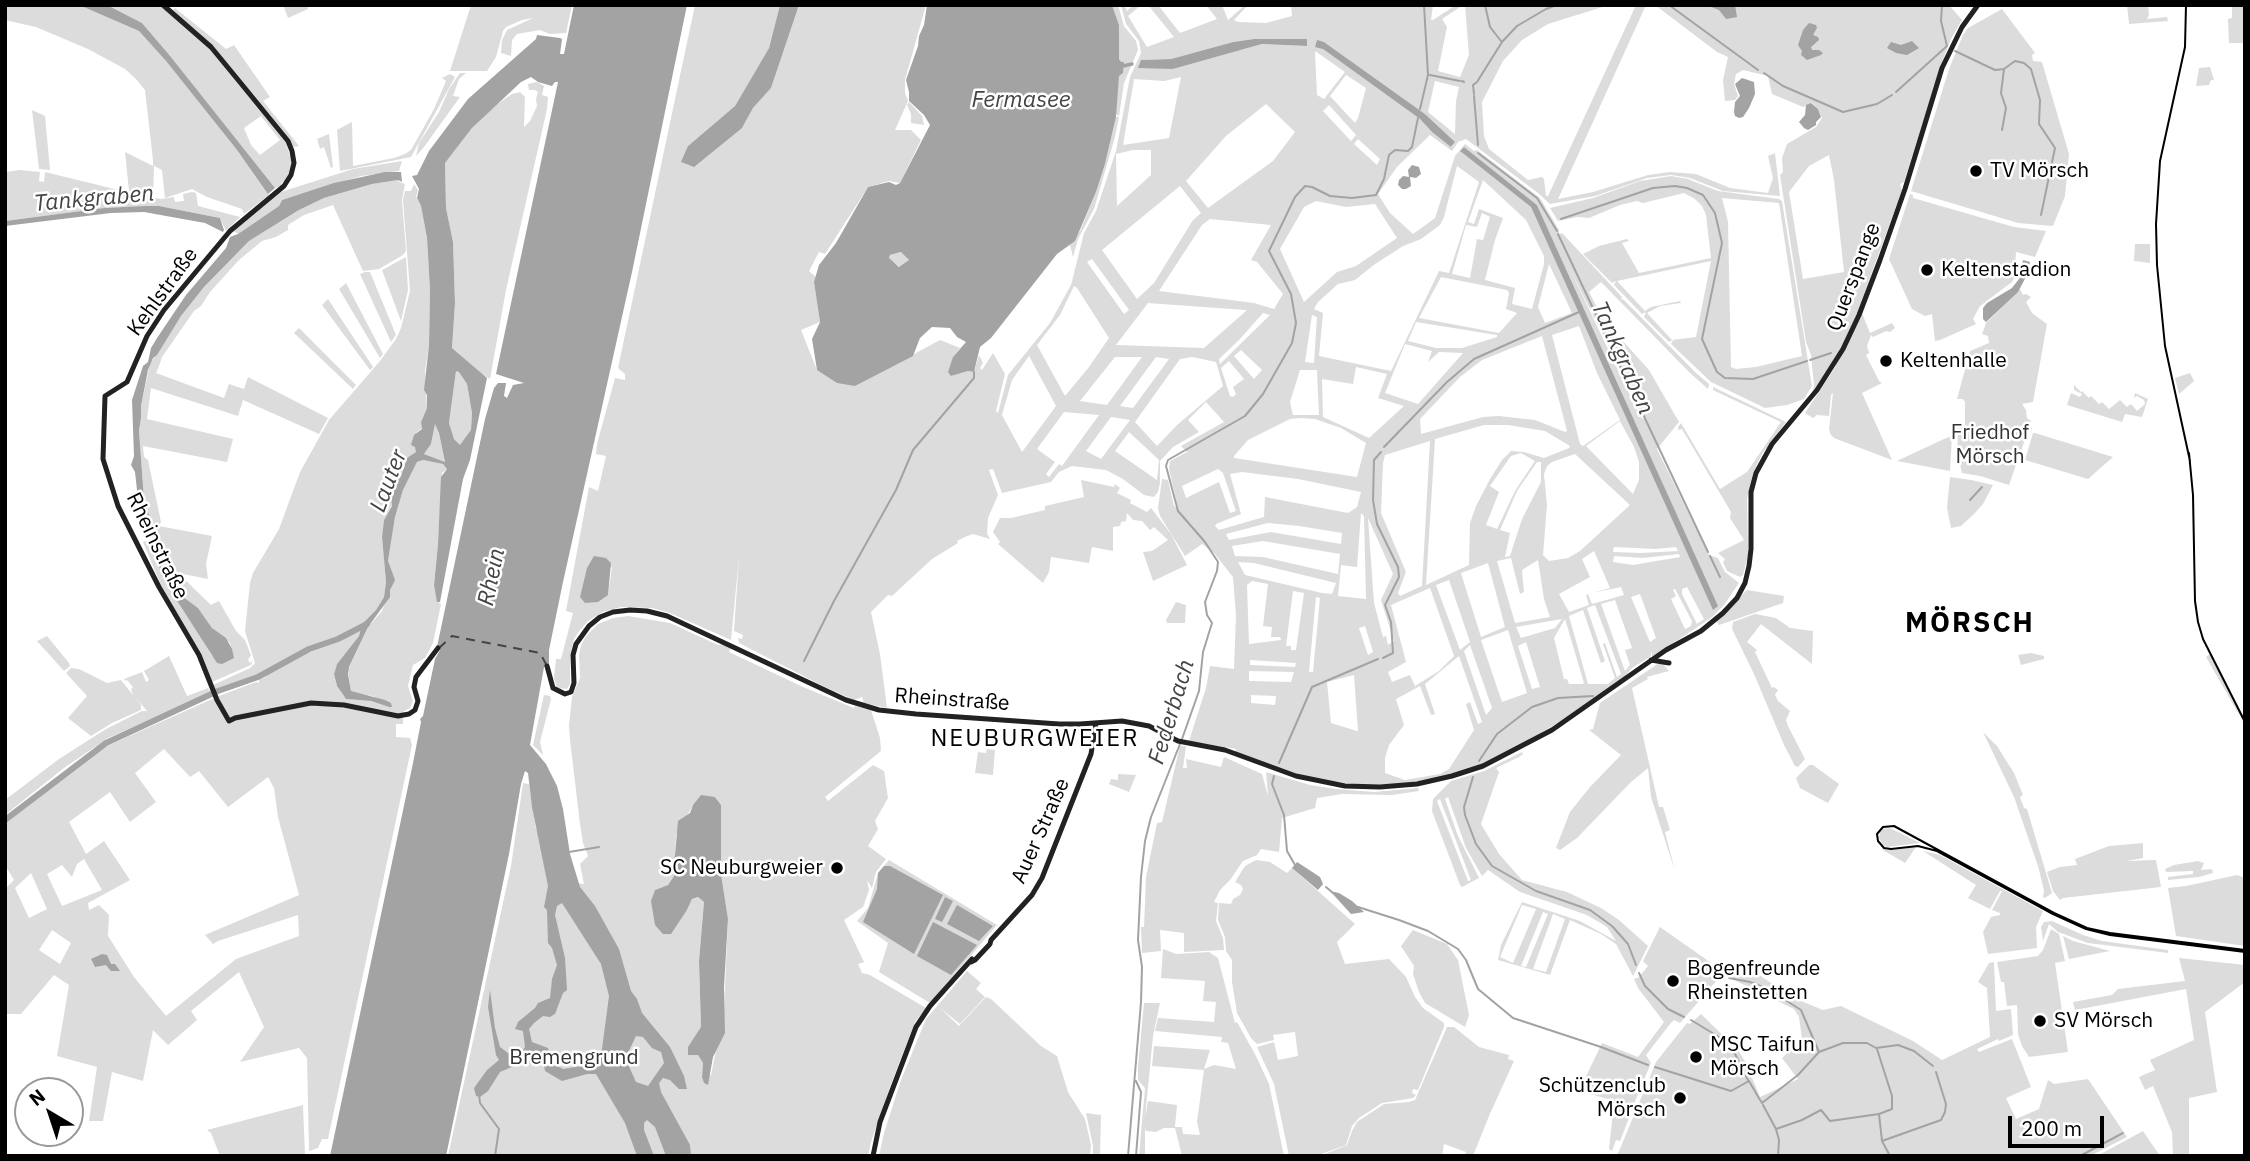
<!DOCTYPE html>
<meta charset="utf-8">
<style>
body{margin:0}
#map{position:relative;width:2250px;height:1161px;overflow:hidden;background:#fff;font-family:"IBM Plex Sans",sans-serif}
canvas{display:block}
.frame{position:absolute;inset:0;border:7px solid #000;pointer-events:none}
.north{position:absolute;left:14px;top:1077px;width:70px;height:70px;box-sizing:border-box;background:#fff;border:2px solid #999;border-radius:50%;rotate:321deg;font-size:19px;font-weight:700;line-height:28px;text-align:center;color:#000}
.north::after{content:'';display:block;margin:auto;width:24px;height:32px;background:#000;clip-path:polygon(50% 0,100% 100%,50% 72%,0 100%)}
.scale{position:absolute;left:2008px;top:1116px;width:96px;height:32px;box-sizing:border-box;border:4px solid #000;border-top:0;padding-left:9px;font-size:21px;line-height:24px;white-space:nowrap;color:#000;-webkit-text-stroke:5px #fff;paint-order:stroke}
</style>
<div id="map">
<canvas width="2250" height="1161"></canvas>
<div class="frame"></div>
<div class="north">N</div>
<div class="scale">200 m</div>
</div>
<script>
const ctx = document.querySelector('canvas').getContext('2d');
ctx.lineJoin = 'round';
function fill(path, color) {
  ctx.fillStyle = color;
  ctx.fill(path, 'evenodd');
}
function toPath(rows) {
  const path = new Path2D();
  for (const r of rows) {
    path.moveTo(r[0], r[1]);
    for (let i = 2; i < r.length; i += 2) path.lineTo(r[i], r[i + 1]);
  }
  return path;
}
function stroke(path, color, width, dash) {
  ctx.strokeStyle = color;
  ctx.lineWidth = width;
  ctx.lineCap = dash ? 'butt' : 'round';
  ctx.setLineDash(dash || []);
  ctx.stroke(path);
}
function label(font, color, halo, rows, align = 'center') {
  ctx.font = font + ' "IBM Plex Sans",sans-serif';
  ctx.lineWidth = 5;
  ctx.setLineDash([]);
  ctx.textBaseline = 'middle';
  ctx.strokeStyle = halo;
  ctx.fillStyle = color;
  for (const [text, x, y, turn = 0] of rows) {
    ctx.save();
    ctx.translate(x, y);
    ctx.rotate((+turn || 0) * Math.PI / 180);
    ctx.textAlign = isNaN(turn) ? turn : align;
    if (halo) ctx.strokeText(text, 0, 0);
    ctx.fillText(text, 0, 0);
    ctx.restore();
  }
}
fill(toPath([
 [5,5,79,5,139,31,166,61,237,150,269,195,244,214,242,209,207,197,192,189,165,198,162,170,154,166,153,196,145,196,161,199,174,197,175,202,184,201,183,194,192,192,196,193,198,206,240,217,226,231,220,218,159,206,104,208,5,221,5,172,20,170,40,172,39,181,44,182,45,172,135,194,129,191,125,152,153,166,153,160,145,90,136,79,125,69,88,49,36,27,5,20],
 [107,5,160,5,210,49,285,140,292,163,291,171,284,183,283,181,280,186,275,188,171,57,142,23],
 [261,116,280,140,260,155,251,145,244,128],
 [283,5,307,5,308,9,288,18],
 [471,5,569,6,572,5,566,33,550,34,540,30,517,34,512,40,511,56,501,53,502,40,507,30,533,18,522,20,506,27,503,31,496,57,487,71,450,71],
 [695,5,780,5,769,48,735,106,688,146,742,128,753,108,771,88,799,5,926,5,905,80,905,93,908,101,895,130,911,130,921,140,900,183,889,181,868,187,825,254,819,252,809,271,816,277,814,282,820,322,801,330,817,370,855,386,940,340,960,348,953,357,951,376,968,371,974,372,979,355,983,363,980,368,982,370,993,353,1005,374,996,411,998,413,1008,375,1050,323,1071,285,1084,233,1096,211,1116,151,1130,77,1141,53,1139,41,1126,24,1121,5,1124,5,1127,11,1133,5,1141,5,1128,16,1147,47,1174,37,1148,5,1158,5,1180,33,1217,19,1206,5,1222,5,1228,20,1245,5,1248,5,1234,20,1238,22,1266,23,1292,16,1291,5,1314,5,1317,7,1322,5,1433,5,1431,20,1433,20,1456,5,1463,5,1442,19,1447,27,1438,71,1460,77,1469,55,1465,5,1609,5,1548,24,1522,40,1503,61,1482,102,1484,136,1489,149,1528,180,1542,177,1544,179,1546,196,1548,196,1636,5,1646,5,1558,199,1593,192,1648,175,1670,172,1696,174,1730,188,1768,193,1773,178,1768,156,1775,153,1780,196,1723,191,1690,178,1671,175,1647,178,1595,196,1550,204,1538,193,1466,139,1458,142,1452,151,1430,135,1397,167,1378,194,1390,213,1413,234,1435,218,1455,156,1465,144,1474,151,1477,150,1540,198,1559,230,1559,234,1562,233,1622,297,1621,300,1623,299,1696,373,1709,384,1708,389,1689,372,1601,282,1589,292,1603,319,1649,370,1679,422,1657,449,1709,555,1718,558,1725,572,1739,583,1724,605,1711,618,1652,657,1652,651,1650,657,1632,668,1625,676,1562,720,1523,744,1483,764,1446,776,1403,784,1359,785,1320,780,1277,768,1235,752,1236,749,1189,741,1206,688,1210,666,1234,669,1236,615,1233,577,1214,553,1202,544,1185,556,1160,516,1158,508,1162,479,1168,480,1174,506,1178,508,1169,469,1170,461,1187,452,1181,446,1224,422,1206,402,1188,420,1199,432,1173,447,1160,461,1160,483,1158,492,1154,497,1144,495,1123,479,1106,470,1072,466,1059,472,1051,482,1002,493,993,469,989,470,998,495,988,518,987,533,990,539,973,534,965,537,957,541,958,543,932,559,892,596,888,595,871,612,880,654,887,708,864,703,862,697,854,700,825,687,739,643,738,638,742,639,743,635,734,631,739,557,731,640,670,613,652,608,621,607,603,612,588,621,580,630,574,639,570,655,570,684,567,689,557,688,554,678,556,659,561,659,573,613,566,611,589,487,598,491,606,456,596,454,597,444,615,378,625,380,625,374,618,368],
 [1254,39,1306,39,1307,46,1262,44,1173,69,1141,60,1171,59,1233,42],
 [1317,41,1324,42,1425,114,1455,142,1452,147,1432,132,1420,119,1323,49],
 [1315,51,1345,72,1324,99,1317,95],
 [1346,75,1366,88,1358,118,1355,123,1330,96],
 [1181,77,1169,138,1123,145,1134,79,1164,81],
 [1435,81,1459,87,1456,101,1455,134,1428,112],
 [1266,104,1295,132,1273,161,1208,208,1186,181,1226,136],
 [1329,105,1356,135,1351,141,1323,111],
 [1358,139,1380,159,1377,165,1354,144],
 [1464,147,1537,205,1662,482,1713,609,1531,207,1460,151],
 [1133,150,1151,150,1151,175,1117,206,1116,154],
 [1457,166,1479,182,1449,273,1439,271,1391,371,1319,356,1323,313,1314,309,1318,302,1338,284,1355,280,1375,264,1403,246,1421,239,1440,225,1444,217],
 [1483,180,1526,220,1544,256,1544,264,1532,309,1512,304,1515,288,1485,280,1495,240,1503,218,1479,209,1474,224,1468,222],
 [1180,186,1201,213,1193,220,1154,283,1137,299,1102,250],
 [1316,201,1346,207,1375,204,1397,238,1356,266,1337,272,1304,302,1280,249,1304,207],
 [1482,213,1490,217,1483,240,1477,239,1470,278,1452,274,1466,225,1477,227],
 [1210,219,1271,225,1251,260,1257,262,1283,294,1274,309,1254,303,1159,291,1202,225],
 [1092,259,1129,310,1124,314,1087,262],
 [1567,263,1644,418,1642,419,1637,410],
 [1549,264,1572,313,1545,323,1538,307],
 [1441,277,1507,290,1509,293,1506,309,1517,313,1499,333,1419,318],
 [1074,286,1077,288,1109,338,1089,367,1065,396,1037,345,1060,315],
 [1148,303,1246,310,1246,311,1204,348,1116,345],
 [1263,313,1270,315,1220,364,1219,359,1239,340],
 [1312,315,1317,317,1314,363,1305,362],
 [1416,322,1497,335,1497,337,1462,348,1436,348,1408,341],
 [1579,326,1597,373,1620,420,1583,446,1580,444,1552,335],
 [1542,336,1567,431,1565,432,1535,420,1499,416,1483,417,1421,434,1420,419,1460,377,1482,360],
 [1405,344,1432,351,1428,362,1439,352,1463,353,1418,404,1385,393],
 [1241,350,1262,370,1254,379,1234,356],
 [1029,356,1056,406,1022,452,1002,415,1012,380],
 [1115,357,1142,357,1107,405,1080,401],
 [1156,357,1169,359,1133,408,1120,406],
 [1192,357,1216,362,1223,386,1177,425,1157,446,1135,422,1180,359],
 [1229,361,1244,379,1233,387,1236,394,1233,397,1230,396,1221,368],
 [1356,367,1387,374,1378,398,1404,406,1369,438,1323,417,1322,379,1353,384],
 [1300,370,1317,370,1319,415,1293,415,1290,402],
 [1064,412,1099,415,1062,466,1059,464,1049,477,1046,474,1055,462,1037,449],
 [1111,417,1130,420,1101,459,1086,451],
 [1301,418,1315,419,1341,428,1366,443,1357,477,1234,458,1234,456,1248,440,1290,419],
 [1620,421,1634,447,1639,462,1639,480,1633,494,1586,446],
 [1484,425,1508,425,1545,431,1570,446,1569,448,1544,458,1524,452,1511,451,1502,460,1490,479,1476,506,1470,523,1469,565,1426,585,1435,439],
 [1129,432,1159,460,1157,480,1115,451],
 [1430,441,1422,586,1400,596,1398,593,1406,572,1381,513,1383,463,1385,455],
 [1521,453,1535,461,1515,491,1497,529,1486,525,1499,492,1490,486,1511,456],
 [1575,454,1630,505,1580,551,1568,558,1549,561,1543,555,1547,505,1544,474,1547,466,1552,462],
 [1537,462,1541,462,1541,482,1522,519,1510,556,1505,557,1510,533,1500,530,1517,491],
 [1218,469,1223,473,1236,511,1230,513,1219,482,1186,498,1182,486],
 [1242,472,1298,479,1361,492,1357,507,1348,513,1265,497,1264,517,1219,530,1215,526,1216,524,1241,514,1230,474],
 [1361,513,1364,516,1366,599,1338,596,1341,565,1357,567],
 [1368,518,1393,574,1381,600,1394,641,1388,645,1386,636,1383,637,1374,603],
 [1268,523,1299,526,1342,533,1341,544,1271,532,1229,540,1226,534],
 [1263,541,1340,554,1338,574,1263,557,1235,556,1232,546],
 [1614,547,1655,549,1676,547,1678,551,1641,553,1613,552],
 [1594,551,1610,588,1586,595,1589,605,1569,612,1559,594,1590,577,1582,559],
 [1679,554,1680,557,1633,565,1613,562,1614,556,1643,558],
 [1511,558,1520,594,1524,592,1522,570,1538,560,1544,599,1550,617,1515,623,1497,561],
 [1238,562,1254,563,1336,583,1332,594,1322,593,1245,575],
 [1488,563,1505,627,1481,637,1461,573],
 [612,567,608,595,580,597,583,587],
 [1449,580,1470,642,1460,650,1436,585],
 [1252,581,1268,584,1263,626,1272,627,1271,637,1280,637,1281,640,1249,644,1247,585],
 [1621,587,1624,595,1592,604,1588,594],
 [1687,587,1704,619,1697,624,1682,594,1682,589],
 [1430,588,1454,656,1439,671,1415,686,1410,675,1392,682,1388,672,1406,662,1391,605],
 [1675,589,1692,621,1691,626,1685,629,1671,599,1676,596,1673,590],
 [1293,591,1304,593,1296,650,1291,650,1291,646,1286,646],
 [1640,594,1656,638,1650,642,1631,597],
 [1316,597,1320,598,1313,672,1309,672],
 [1615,600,1632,648,1625,650,1630,665,1625,671,1601,604],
 [1595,605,1621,674,1617,677,1605,643,1603,644,1615,678,1608,684,1588,684,1569,616,1583,610,1601,663,1605,661,1587,608],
 [1562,619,1555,628,1521,638,1516,627],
 [1565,619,1584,683,1583,684,1569,684,1567,679,1564,679,1554,638],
 [1365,626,1373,652,1368,655,1359,628],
 [1508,630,1527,693,1502,702,1481,640],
 [1526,642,1540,687,1532,689,1518,646],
 [1470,645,1492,708,1486,715,1464,651],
 [1459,656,1482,722,1478,724,1470,702,1466,704,1474,730,1449,769,1440,774,1405,780,1385,773,1385,758,1389,745,1404,725,1396,699,1420,686,1431,715,1435,714,1425,684],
 [1250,660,1296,663,1295,667,1250,665],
 [1249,671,1293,672,1294,672,1291,682,1249,681],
 [1354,675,1358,731,1357,731,1331,723,1327,682],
 [1251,695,1276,696,1275,705,1251,703],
 [1112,5,1118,5,1124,26,1136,41,1138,50,1124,83,1119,116,1116,114,1117,91,1119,76,1123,73,1123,63,1121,63,1119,59,1119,25],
 [1655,5,1949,5,1962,20,1951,39,1940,67,1904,182,1900,184,1902,190,1856,316,1840,350,1812,393,1814,386,1811,355,1806,342,1780,175,1783,172,1782,158,1787,144,1816,127,1822,118,1818,109,1812,103,1803,107,1772,94,1768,76,1743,70,1736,74,1734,84,1738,96,1735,100,1725,101,1723,80,1728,57,1717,52],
 [1829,155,1834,180,1844,272,1803,279,1789,192,1809,166],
 [2127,5,2148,5,2149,15,2147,19,2167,17,2168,21,2129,24],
 [2232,5,2245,5,2245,43,2229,43,2228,19,2232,18],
 [175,8,226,49,234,45,270,97,263,101,299,146,292,147,237,75,172,11],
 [2002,9,2035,53,2032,55,2033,61,2042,62,2069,154,2065,196,2053,226,2018,223,1911,191,1949,69,1963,35,1968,28],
 [2210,67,2214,80,2211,80,2209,85,2196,86,2199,68],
 [460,73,466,73,459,79,453,96,460,97,424,147,416,156,419,143,439,112,449,89],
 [450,74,455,77,411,157,340,171,337,130,352,122,353,166,394,158,405,154,411,150,434,109,446,81,442,78],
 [537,82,544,86,542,95,548,97,547,109,506,290,490,379,480,373,452,348,455,303,453,242,446,208,445,163,472,128,493,107,512,94,520,92,525,97,524,127,530,121,537,106,536,99,538,92,535,90,529,90,528,84],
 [909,102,922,116,924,125,911,123,911,114,907,105],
 [32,110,45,116,50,170,39,169],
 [1116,117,1119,117,1115,137,1094,209,1078,239,1073,257,1070,245,1080,231,1096,192,1105,164],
 [329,134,333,167,331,168,324,147,320,149,317,139],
 [402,161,399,171,361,176,282,200,279,206,238,234,234,231,281,192,353,169],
 [1671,176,1688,179,1718,191,1779,199,1782,201,1812,386,1804,399,1787,405,1765,408,1711,382,1671,344,1673,340,1669,342,1644,317,1646,312,1642,314,1614,285,1616,281,1612,283,1583,254,1599,246,1627,239,1629,241,1622,243,1639,273,1711,258,1706,215,1702,206,1695,199,1684,193,1643,203,1637,201,1620,205,1589,218,1577,217,1558,221,1550,208,1593,198,1640,181],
 [1722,198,1779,203,1802,356,1756,367,1736,369,1731,367,1728,222],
 [1711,261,1696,337,1672,340,1647,313,1660,306,1681,303,1680,301,1651,307,1645,311,1617,281],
 [398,180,399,182,405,184,402,200,406,251,403,255,379,269,363,271,333,205,304,215,288,225,288,230,276,237,262,241,239,260,210,292,201,306,194,311,162,357,159,366,156,373,224,398,229,384,244,389,248,377,328,418,319,434,243,400,238,416,151,388,147,419,233,439,227,462,143,446,144,457,148,460,161,522,159,526,212,536,206,564,208,579,178,573,211,605,219,601,236,631,245,640,251,655,248,660,250,663,253,660,251,665,212,682,161,585,143,542,155,537,144,499,139,431,141,418,141,406,150,364,181,316,204,287,249,241,299,210,324,198,372,184],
 [182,596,198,608,212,628,230,643,233,658,212,656,192,622],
 [414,184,418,190,416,197,421,206,427,238,430,290,429,345,425,371,427,408,421,422,422,428,416,433,416,452,407,459,401,476,394,482,390,491,392,505,384,520,382,537,386,582,384,597,376,610,362,624,359,636,337,664,334,674,337,686,346,699,371,701,389,707,373,696,354,693,351,691,348,670,368,627,382,611,390,590,388,561,395,517,403,490,417,462,423,460,443,464,447,469,442,473,438,544,434,585,438,602,441,604,433,643,425,658,413,665,408,686,413,701,410,708,403,712,403,724,396,724,396,737,410,738,412,745,328,1139,322,1139,318,1148,309,1151,307,1058,299,1048,240,1062,264,1027,239,972,191,1011,197,1020,168,1045,153,1030,143,1081,112,1072,103,1121,89,1121,97,1067,57,1056,69,985,54,975,21,1014,5,1014,5,889,14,880,5,865,5,824,90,757,107,746,219,696,256,682,259,683,259,680,266,677,265,672,215,691,213,685,250,668,255,663,245,631,250,583,253,573,279,529,300,472,329,420,380,361,396,339,401,328,410,291,403,200,405,191,411,191],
 [164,749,190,777,199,771,228,807,268,777,274,788,278,817,299,895,205,935,213,944,218,941,298,915,299,936,236,959,166,1016,134,977,108,936,109,915,99,905,89,910,88,903,130,880,104,841,86,854,69,822,110,792,130,822,156,802,135,773],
 [84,859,102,890,62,906,47,874,62,865,72,877,77,864],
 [31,873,47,909,29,918,15,888],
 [52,930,71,943,60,964,39,950],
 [1910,194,1913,195,1913,198,2014,227,2046,231,2035,257,2016,252,2014,278,2012,282,1980,306,1973,319,1976,324,1940,340,1935,341,1932,314,1925,316,1912,309,1889,259],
 [2135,244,2150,244,2150,263,2134,261],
 [902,252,909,260,900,267,889,259,890,255],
 [406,257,408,290,401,321,382,270],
 [365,272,370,272,396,335,391,342,360,274],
 [346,283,383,354,380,358,339,289],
 [2020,289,2023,295,2026,294,2031,297,2026,302,2032,313,2047,324,2033,402,2022,404,2026,410,2027,418,2031,421,2029,427,2032,428,2031,432,2028,431,2009,485,1980,476,1962,473,1960,464,1957,464,1958,426,1965,425,1965,402,1963,399,1957,399,1970,351,1989,343,1988,336,1982,334,1986,323],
 [328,299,373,367,370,370,322,305],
 [1862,313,1870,333,1892,323,1895,328,1890,332,1886,331,1873,337,1871,335,1867,346,1869,353,1866,355,1879,381,1882,383,1862,393,1892,460,1834,438,1831,435,1829,430,1833,393,1831,395,1829,416,1817,415,1813,418,1805,413,1834,369],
 [299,328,356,385,353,389,294,333],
 [456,371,459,371,467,384,472,413,471,431,460,446,454,439,449,423],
 [2190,373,2194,381,2179,394,2175,378],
 [2074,385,2081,392,2082,391,2089,398,2091,396,2099,404,2102,402,2109,409,2120,400,2127,407,2131,404,2137,411,2145,404,2144,400,2137,396,2134,398,2135,393,2148,399,2142,417,2125,414,2122,422,2067,405,2071,393,2080,397,2082,394,2074,390],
 [1713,387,1786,422,1762,454,1753,473,1747,499,1748,555,1743,575,1740,577,1727,571,1723,562,1725,559,1718,553,1744,540,1730,518,1731,512,1682,429,1678,430,1678,427,1681,423,1720,489,1747,472,1781,422,1717,392,1713,390],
 [435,423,439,433,445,462,424,454,431,444],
 [2033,433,2035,433,2113,457,2088,479,2025,460],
 [1952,436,1950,471,1897,461,1944,439],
 [1950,477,1971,480,1993,485,1983,504,1974,514,1961,526,1951,528,1947,508],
 [1081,480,1114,487,1115,484,1120,488,1117,493,1131,500,1130,503,1147,512,1151,508,1171,534,1187,565,1153,581,1143,552,1152,551,1168,540,1154,527,1150,530,1142,521,1133,520,1127,513,1126,521,1121,522,1120,526,1113,527,1113,551,1092,547,1089,563,1051,557,1049,572,1043,583,998,544,1000,542,993,532,1000,518,1011,518,1045,510,1045,506,1084,497],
 [1747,590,1784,596,1783,603,1719,625,1716,621],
 [1176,602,1186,605,1185,623,1167,623,1166,620],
 [1755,614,1776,618,1790,628,1813,631,1812,664,1761,624,1747,642,1757,650,1755,652,1772,688,1774,687,1778,690,1775,695,1778,701,1790,711,1786,720,1788,726,1805,759,1798,767,1795,766,1784,745,1754,674,1732,629,1733,622],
 [628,616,670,623,718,645,723,644,731,648,729,652,803,687,854,708,855,706,871,710,880,738,881,751,825,797,828,801,873,765,884,771,888,798,875,821,878,829,868,846,886,859,876,872,872,888,867,880,869,890,863,907,844,920,864,962,858,964,862,973,870,975,926,1008,915,1022,891,1084,871,1142,868,1156,448,1156,511,866,523,783,529,784,536,829,575,883,584,884,580,864,588,856,583,843,580,824,570,740,569,725,572,697,580,678,579,655,581,645,586,636,598,624,613,618],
 [715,797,721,805,721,874,728,919,724,1010,711,1075,702,1077,703,1063,698,1055,694,1040,701,1027,699,961,704,902,698,897,692,899,687,910,671,933,655,890,668,885,674,876,672,866,675,855,676,835,693,805],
 [47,636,69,663,70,666,64,671,37,641],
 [2031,653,2044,656,2044,659,2021,665,2018,655],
 [2210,654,2245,720,2245,725,2206,657],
 [169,656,187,696,208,688,211,693,108,738,64,768,5,815,5,800,59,759,106,729,142,711,147,711,135,697,141,705,141,710,112,723,91,736,68,718,87,696,66,673,71,668,79,669,107,683,121,680,133,695,131,689,133,687,127,680,125,681,124,679,142,672,146,682,149,680,144,671],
 [1659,663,1664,665,1669,671,1647,677,1648,679,1632,688,1659,807,1663,807,1670,830,1665,832,1675,871,1651,797,1648,768,1631,782,1577,838,1560,850,1556,848,1570,812,1590,787,1621,755,1589,730,1593,729,1600,703],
 [544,695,550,696,551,699,540,742,543,755,533,745],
 [1983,732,1997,746,2014,773,2023,795,2020,797,2024,808,2027,809,2052,893,2045,898,2043,897,2044,890,2038,866,2014,797],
 [1180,746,1186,746,1183,768,1187,768,1186,759,1221,767,1224,757,1262,774,1268,796,1266,772,1310,785,1336,789,1374,792,1418,788,1419,791,1392,795,1342,794,1317,798,1315,808,1282,818,1279,852,1261,849,1257,855,1243,861,1230,880,1220,890,1214,902,1218,903,1216,921,1223,938,1224,950,1184,952,1184,933,1160,930,1161,951,1142,953,1141,927,1144,927,1146,877,1157,823,1162,822],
 [987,749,995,750,993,775,975,773,978,752,986,753],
 [1522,752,1523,754,1519,757,1496,768,1499,772,1481,824,1499,854,1522,880,1567,892,1601,908,1619,920,1648,946,1633,976,1616,944,1601,934,1570,920,1550,975,1498,960,1501,945,1522,902,1580,921,1616,941,1607,927,1587,915,1520,892,1488,870,1482,876,1466,848,1448,797,1445,799,1458,836,1479,878,1462,887,1460,885,1432,811,1433,799,1451,781,1484,771],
 [1440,799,1471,880,1468,881,1437,801],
 [1522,905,1536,909,1513,963,1500,957],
 [1543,912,1548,914,1526,967,1521,966],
 [1553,914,1565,919,1546,972,1533,969],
 [1809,765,1813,765,1839,784,1828,803,1800,788,1796,778],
 [1118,774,1136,775,1129,792,1109,784,1111,779,1118,780],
 [1889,828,1892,829,1920,843,1887,847,1883,845,1879,838,1880,833,1882,829],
 [2143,843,2143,858,2126,861,2156,860,2161,887,2063,898,2060,900,2053,891,2047,872,2060,867,2077,865,2075,859,2109,846],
 [1916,847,1905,863,1881,849,1892,850],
 [1923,851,1940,855,2043,911,2036,927,2037,948,1988,954,1983,932,1991,917,2000,915,2000,913,1992,910,2002,891,2000,891,1990,909,1968,898,1976,885],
 [889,860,997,925,930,1003,879,972,888,943,857,921,868,908,878,873],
 [1256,860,1270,862,1287,873,1292,868,1355,924,1337,942,1345,964,1389,959,1406,977,1415,997,1423,1008,1444,1023,1444,1027,1418,1090,1413,1089,1412,1093,1416,1095,1413,1098,1382,1103,1359,1118,1352,1126,1346,1145,1316,1156,1289,1156,1274,1084,1257,1047,1274,1042,1278,1060,1298,1056,1295,1032,1273,1035,1274,1040,1257,1044,1251,1038,1237,1013,1232,982,1232,960,1226,951,1225,937,1218,920,1219,903,1231,904,1233,899,1240,895,1243,889,1241,885,1235,882,1245,866],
 [2198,861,2204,863,2201,870,2212,869,2213,873,2199,877,2168,880,2168,877,2193,874,2193,871,2166,872,2165,869,2174,865],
 [2237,875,2245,878,2245,946,2176,936,2168,888,2186,886],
 [2052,921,2083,935,2102,941,2168,950,2168,953,2088,943,2058,932,2049,924,2043,941,2041,927,2044,922],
 [1660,927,1724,972,1680,1023,1674,1020,1670,1024,1646,1055,1651,1063,1633,1106,1579,1091,1602,1043,1638,1057,1664,1022,1638,988,1634,979,1639,977,1648,966,1643,961],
 [2051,929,2059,934,2065,961,2055,963,2068,1052,2029,1057,2022,1046,2018,1034,2017,1005,2007,1006,2004,982,2001,982,1997,962,2038,956,2043,950],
 [1413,930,1447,944,1458,960,1469,1015,1465,1027,1425,1003,1419,992,1413,974,1414,966,1401,946],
 [2063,936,2073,941,2110,951,2069,959],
 [1163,949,1176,954,1209,952,1218,958,1235,1023,1237,1022,1256,1056,1269,1084,1284,1156,1182,1156,1175,1128,1164,1128,1156,1132,1146,1131,1145,1128,1145,1156,1139,1156,1145,1088,1138,1080,1138,1067,1144,1003,1160,1003,1153,1036,1145,1118,1148,1101,1177,1105,1175,1127,1182,1127,1183,1134,1200,1135,1197,1122,1204,1070,1152,1066,1154,1046,1210,1050,1204,1069,1214,1065,1236,1069,1228,1043,1221,1042,1222,1037,1155,1031,1158,1018,1214,1022,1216,1002,1203,1001,1205,981,1161,978],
 [2179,958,2245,965,2245,982,2205,1012,2217,1092,2189,1098,2189,1156,2173,1156,2172,1132,2153,1086,2145,1090,2139,1077,2155,1070,2150,1060,2194,1040,2186,989,2075,1010,2073,1002,2112,995,2118,989,2185,981],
 [1994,962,1996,1011,2011,1009,2013,1035,1999,1041,1998,1039,1977,1049,1979,1052,2012,1039,2031,1087,2006,1098,2016,1119,2039,1109,2048,1080,2054,1084,2088,1079,2127,1137,2090,1156,1617,1156,1656,1062,1687,1023,1690,1024,1701,1014,1738,1050,1746,1063,1760,1097,1798,1079,1782,1058,1802,1039,1799,1017,1794,1009,1732,979,1742,964,1796,999,1823,1010,1841,1006,1913,1041,1942,1060,1990,1037,1987,988,1978,982,1989,963],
 [967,971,981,983,976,989,985,997,960,1024,940,1008,959,1026,986,997,991,999,1041,1046,1057,1056,1068,1092,1085,1119,1091,1145,1090,1156,879,1156,884,1133,901,1080,926,1019],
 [1447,1027,1454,1027,1479,1047,1509,1055,1508,1059,1514,1061,1489,1116,1473,1156,1465,1156,1466,1152,1444,1144,1442,1156,1320,1156,1347,1145,1352,1131,1357,1122,1384,1104,1409,1102,1415,1100],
 [1604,1104,1628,1110,1631,1113,1620,1141,1616,1140,1612,1151,1609,1149,1613,1112,1602,1108],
 [303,1105,305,1156,220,1156,211,1133,207,1130],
 [1086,1113,1101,1115,1100,1156,1093,1156,1093,1146],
 [2143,1131,2160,1156,2097,1156]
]), '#dcdcdc');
fill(toPath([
 [79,5,107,5,142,23,171,57,275,188,268,194,237,150,166,61,139,31],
 [574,5,687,5,632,272,563,582,549,650,549,665,544,667,530,745,546,764,557,786,563,809,570,854,580,887,595,906,619,949,631,991,637,999,642,1013,670,1047,684,1076,687,1089,679,1089,670,1080,663,1078,659,1083,661,1092,690,1145,691,1156,666,1156,655,1127,647,1120,644,1123,644,1130,654,1156,637,1156,625,1123,596,1074,587,1074,562,1081,545,1071,543,1060,539,1057,535,1061,521,1063,500,1072,488,1091,480,1097,476,1096,474,1088,487,1070,499,1060,496,1055,488,1007,490,990,495,1028,500,1047,512,1056,520,1055,525,1047,523,1031,515,1029,518,1022,535,1008,538,1003,550,998,552,979,557,965,552,948,548,943,547,910,544,907,548,886,532,807,528,773,525,771,521,784,509,854,446,1156,330,1156,413,763,421,722,420,719,423,716,435,659,440,650,437,647,485,419,494,388,498,383,506,383,504,396,507,398,513,385,524,383,496,374,558,82,555,82,552,86,538,82,531,77,521,82,472,128,445,163,446,208,453,242,455,303,452,348,487,378,470,460,463,479,440,602,437,602,434,585,438,544,441,477,447,469,443,464,423,460,417,462,403,490,395,517,388,561,395,580,390,590,390,597,368,627,349,667,348,674,351,691,385,700,391,703,392,707,389,707,371,701,346,699,337,686,334,674,337,664,359,636,362,624,376,610,384,597,386,582,382,537,384,520,392,506,390,491,394,482,401,476,407,458,416,452,415,447,411,445,414,435,422,429,421,422,427,408,427,395,424,390,429,345,430,290,427,238,421,206,417,198,419,189,412,176,417,175,429,151,468,99,536,39,537,35,560,38,562,39,560,54,564,54],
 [456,371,459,372,467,384,472,413,471,430,460,445,454,439,449,423],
 [435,424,439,433,445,462,424,454,431,444],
 [562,903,601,964,609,996,602,1049,598,1059,594,1064,563,1069,554,1064,548,1048,532,1042,529,1029,534,1023,543,1016,550,1017,555,1014,563,993,567,990,565,958,555,915,557,906],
 [636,1036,643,1037,652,1048,661,1052,664,1063,648,1086,636,1082,627,1062,627,1055],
 [780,5,799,5,771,88,753,108,742,128,694,167,681,162,688,146,735,106,769,48],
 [927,5,1112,5,1119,25,1119,59,1121,62,1124,62,1123,73,1119,76,1116,117,1105,164,1096,192,1075,241,1057,254,991,338,980,347,974,372,968,371,951,376,948,372,953,357,966,342,957,337,950,328,932,327,920,338,913,356,855,386,837,383,817,370,812,339,820,322,814,282,819,265,836,243,868,187,889,182,896,185,900,183,930,125,924,115,909,101,909,92,906,80,918,46,919,36,924,25],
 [901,252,909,260,899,267,889,258,890,255],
 [1706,5,1735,5,1737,17,1726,19,1719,10],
 [1809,23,1816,25,1817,28,1813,35,1818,37,1819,40,1811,47,1812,50,1819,50,1823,53,1821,55,1807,60,1801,55,1802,51,1798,45,1803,30],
 [1254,39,1307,39,1307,46,1262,44,1173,69,1138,68,1141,60,1171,59,1233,42],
 [1317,40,1324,42,1425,114,1455,142,1451,147,1432,132,1420,119,1323,49,1315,47],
 [1912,41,1919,48,1907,55,1896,53,1887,48,1891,42,1901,45],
 [1742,78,1754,82,1755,94,1749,108,1743,117,1739,118,1735,116,1734,112,1735,102,1740,96,1735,84],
 [1811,103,1818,109,1821,117,1816,122,1816,125,1808,130,1804,128,1799,122,1805,115,1806,105],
 [1464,147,1537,205,1718,606,1713,610,1531,207,1460,151],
 [1412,165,1419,167,1421,174,1416,178,1410,177,1411,186,1406,189,1402,189,1398,185,1399,180,1403,176,1409,177,1408,170],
 [385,172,401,172,402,182,398,180,372,184,324,198,299,210,249,241,204,287,181,316,157,355,153,358,148,370,141,406,141,418,139,431,144,499,156,538,152,538,138,499,135,472,131,465,134,456,132,400,143,366,148,362,151,348,157,338,186,295,226,248,230,237,238,234,279,206,282,200,334,183],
 [146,206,159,206,220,218,224,230,223,232,205,223,144,212,111,213,5,226,5,221,104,208],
 [2023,260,2030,262,2027,275,2018,292,1986,322,1983,319,1983,308,1987,303,2012,288,2019,279],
 [594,556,606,558,611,563,608,595,598,602,585,603,580,597,587,568],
 [176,594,182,596,198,608,212,628,226,638,232,649,234,658,222,664,217,663,176,599],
 [701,795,715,797,721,805,721,874,728,919,724,987,725,1033,713,1057,708,1085,704,1083,702,1077,703,1063,698,1055,688,1055,688,1047,701,1027,699,961,704,902,698,897,692,899,687,910,671,934,663,934,655,925,651,901,655,890,668,885,674,876,672,866,675,855,678,821,690,813,693,805],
 [1297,862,1320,877,1323,884,1318,890,1292,868],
 [884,866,890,866,943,895,914,954,863,922,877,889,878,873],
 [1330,891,1339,893,1352,901,1364,912,1351,914],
 [945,897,953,901,942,922,935,919],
 [957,905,993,926,979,941,947,924],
 [933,922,977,945,951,975,917,956],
 [102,954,107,955,111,964,115,964,120,971,111,971,106,965,95,967,91,959]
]), '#a3a3a3');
stroke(toPath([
 [1485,5,1490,27,1501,41],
 [1669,5,1758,70],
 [1955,51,1995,70,2004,69,2015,61,2024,63,2031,69,2040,100,2039,124,2055,148,2041,215],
 [1764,73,1783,86,1843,112,1877,104,1892,95],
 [1430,75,1460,81],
 [1462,81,1464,82],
 [1896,92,1947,46,1941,21,1942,5],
 [1474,94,1473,85,1477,82,1502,42,1517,26,1546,9,1557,5],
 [1474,96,1478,145],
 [1420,109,1428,75,1424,5],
 [2002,130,2006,108,2001,93,2004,69],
 [1478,153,1537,198,1557,231],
 [1561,219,1653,188,1675,186,1687,188,1703,195,1715,213,1722,243,1702,339,1717,372,1725,378,1753,379,1807,361],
 [1558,234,1708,552],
 [1810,360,1831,353],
 [1384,447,1447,382,1474,359,1579,312],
 [1381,452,1374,460,1373,500,1377,524,1398,567,1399,577,1385,605,1391,622,1393,653,1383,658],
 [1970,500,1982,487],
 [154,538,162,574,176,594],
 [1710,556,1720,577],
 [804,661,834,601,896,490,913,450,974,378,974,372],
 [1182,739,1199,691,1203,652,1212,623,1207,615,1205,602,1217,571,1218,562,1205,542,1178,511,1166,466,1168,460,1245,416,1263,394,1292,343,1296,323,1291,294,1269,251,1295,197,1305,186,1312,187,1330,196,1352,198,1376,195,1384,179,1389,155,1395,150,1408,151,1412,147,1418,118],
 [1479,761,1497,734,1532,707,1558,698,1593,696],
 [1279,763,1312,687,1378,659],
 [1274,776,1272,784,1284,815,1287,851,1295,865],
 [1473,777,1464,807,1465,815,1476,844,1492,866,1536,891,1590,910,1612,926,1628,944,1636,965],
 [569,852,599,847],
 [1326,887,1333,893],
 [1358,907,1399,920,1428,931,1458,949,1466,960,1478,989,1513,1018,1601,1047,1648,1065],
 [1639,973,1645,986,1668,1009,1684,1017],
 [1729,978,1750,982,1768,989,1801,1010,1819,1052],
 [1691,1020,1719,1037,1735,1054,1748,1080],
 [1655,1067,1731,1091,1749,1081,1760,1100],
 [479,1094,480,1103,499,1129,495,1156],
 [1761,1101,1762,1103,1798,1075,1819,1052,1843,1043,1867,1043,1876,1048,1898,1045,1914,1051,1933,1066],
 [1763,1105,1776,1129,1779,1140,1778,1156],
 [1879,1114,1882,1141,1890,1156],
 [1776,1129,1802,1120,1821,1110,1830,1121,1879,1114,1892,1109,1892,1096,1877,1049],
 [1882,1141,1941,1120,1945,1112,1946,1104,1936,1072],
 [1128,1156,1141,1002,1142,967,1138,940,1141,877,1145,841,1151,817,1180,744],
 [1136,1156,1141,1092,1136,1081],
 [2080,1156,2123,1133]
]), '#a3a3a3', 2);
stroke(toPath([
 [1123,66,1132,64]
]), '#a3a3a3', 3.5);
stroke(toPath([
 [5,820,106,743,218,691,258,677,309,649,338,639,367,624]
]), '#a3a3a3', 6);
stroke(toPath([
 [439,648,452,636,540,653,546,664]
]), '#444', 2, [9, 7]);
stroke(toPath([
 [163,5,211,47,239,81,288,141,292,151,294,163,291,175,284,186,230,231,164,310,147,336,127,382,105,396,103,459,118,506,159,587,199,655,217,700,229,721,235,718,311,703,344,705,398,716,409,714,415,710,418,701,414,687,416,677,438,648],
 [1651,660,1669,663],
 [547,666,553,688,565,694,571,692,574,683,573,655,576,644,589,626,600,617,613,612,630,610,647,611,667,616,846,700,879,710,916,714,1059,724,1080,724,1122,721,1149,726,1178,741,1225,750,1296,776,1345,786,1380,787,1417,784,1452,776,1483,766,1552,730,1666,650,1701,631,1723,613,1737,598,1745,583,1749,566,1751,549,1751,492,1756,473,1772,444,1817,390,1843,349,1859,315,1880,260,1905,189,1942,68,1962,27,1978,5],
 [971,962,975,960,990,944,991,940,1032,895,1042,878,1091,754,1096,723],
 [873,1156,880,1122,916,1027,930,1006,972,959]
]), '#222', 5);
stroke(toPath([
 [2186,5,2185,47,2160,161,2156,224,2157,265,2165,346,2190,461],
 [2189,453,2193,495,2195,601,2198,622,2203,639,2245,722],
 [2245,950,2110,933,2087,928,2054,913,1894,826,1883,827,1877,834,1878,841,1884,848,1891,849,1918,846,1937,851,2053,914,2086,929,2110,935,2245,952]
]), '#000', 2);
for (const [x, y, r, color] of [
 [1976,171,7,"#000"],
 [1927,270,7,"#000"],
 [1886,361,7,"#000"],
 [837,868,7,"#000"],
 [1673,981,7,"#000"],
 [2040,1021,7,"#000"],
 [1696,1057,7,"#000"],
 [1680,1098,7,"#000"]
]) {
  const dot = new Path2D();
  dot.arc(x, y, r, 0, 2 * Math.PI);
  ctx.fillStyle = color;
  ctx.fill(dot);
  stroke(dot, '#fff', 2.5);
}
label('21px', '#000', '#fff', [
 ["TV Mörsch",1990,171],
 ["Keltenstadion",1941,270],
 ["Keltenhalle",1900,361],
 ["SC Neuburgweier",823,868,"right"],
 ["Bogenfreunde",1687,969],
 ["Rheinstetten",1687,993],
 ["SV Mörsch",2054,1021],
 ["MSC Taifun",1710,1045],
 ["Mörsch",1710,1069],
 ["Schützenclub",1666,1086,"right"],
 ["Mörsch",1666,1110,"right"]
], 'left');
label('21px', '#000', '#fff', [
 ["Querspange",1854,277,-69],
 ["Kehlstraße",163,292,-54],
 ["Rheinstraße",157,546,64],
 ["Rheinstraße",952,700,4],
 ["Auer Straße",1041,831,-66]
]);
label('21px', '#333', '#fff', [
 ["Friedhof",1990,433],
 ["Mörsch",1990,457],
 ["Bremengrund",574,1058]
]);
label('italic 23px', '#444', '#fff', [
 ["Fermasee",1021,100],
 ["Tankgraben",94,199,-5],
 ["Tankgraben",1622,358,66],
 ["Lauter",389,481,-69],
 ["Rhein",492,577,-78],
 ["Federbach",1172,712,-73]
]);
ctx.letterSpacing = '2px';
label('24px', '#000', '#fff', [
 ["NEUBURGWEIER",1035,739]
]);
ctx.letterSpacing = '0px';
ctx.letterSpacing = '2px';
label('bold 28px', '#000', '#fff', [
 ["MÖRSCH",1970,624]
]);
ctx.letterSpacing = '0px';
</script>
